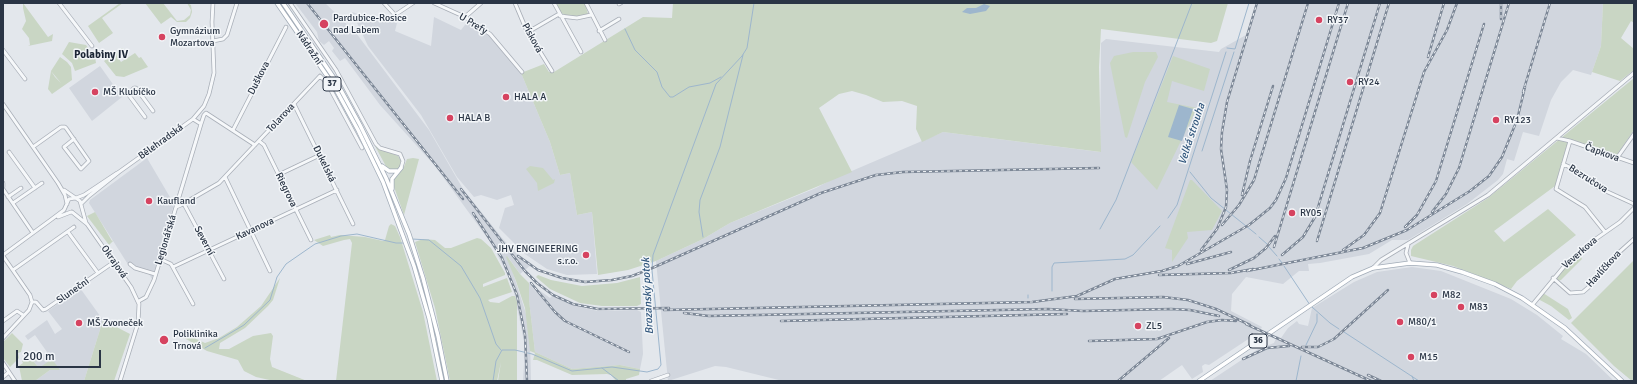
<!DOCTYPE html>
<meta charset="utf-8">
<style>
body{margin:0}
#map{position:relative;width:1637px;height:384px;overflow:hidden;background:#e3e7ec;font-family:Signika,sans-serif}
canvas{display:block}
.frame{position:absolute;inset:0;border:4px solid #2a3545;pointer-events:none}
.scale{position:absolute;left:16px;top:350px;width:85px;height:18px;box-sizing:border-box;border:2px solid #2a3545;border-top:0;padding-left:5px;font-size:12px;line-height:14px;white-space:nowrap;color:#2a3545;-webkit-text-stroke:3px #f3f6f9;paint-order:stroke}
</style>
<div id="map">
<canvas width="1637" height="384"></canvas>
<div class="frame"></div>
<div class="scale">200 m</div>
</div>
<script>
const ctx = document.querySelector('canvas').getContext('2d');
ctx.lineJoin = 'round';
function fill(path, color) {
  ctx.fillStyle = color;
  ctx.fill(path, 'evenodd');
}
function toPath(rows) {
  const path = new Path2D();
  for (const r of rows) {
    path.moveTo(r[0], r[1]);
    for (let i = 2; i < r.length; i += 2) path.lineTo(r[i], r[i + 1]);
  }
  return path;
}
function stroke(path, color, width, dash) {
  ctx.strokeStyle = color;
  ctx.lineWidth = width;
  ctx.lineCap = dash ? 'butt' : 'round';
  ctx.setLineDash(dash || []);
  ctx.stroke(path);
}
function label(font, color, halo, rows, align = 'center') {
  ctx.font = font + ' Signika,sans-serif';
  ctx.lineWidth = 3;
  ctx.setLineDash([]);
  ctx.textBaseline = 'middle';
  ctx.strokeStyle = halo;
  ctx.fillStyle = color;
  for (const [text, x, y, turn = 0] of rows) {
    ctx.save();
    ctx.translate(x, y);
    ctx.rotate((+turn || 0) * Math.PI / 180);
    ctx.textAlign = isNaN(turn) ? turn : align;
    if (halo) ctx.strokeText(text, 0, 0);
    ctx.fillText(text, 0, 0);
    ctx.restore();
  }
}
fill(toPath([
 [295,3,325,3,356,33,429,130,463,189,502,238,515,252,532,264,520,274,508,257,527,317,530,339,531,381,523,381,525,347,515,296,509,277,491,243,435,166,380,105,345,58,340,61,332,51,334,48,329,41,324,45,319,41,317,32],
 [1256,3,1603,3,1601,46,1591,75,1573,70,1561,82,1551,100,1539,136,1523,132,1514,161,1507,159,1503,174,1498,180,1467,204,1408,240,1392,240,1369,254,1320,263,1308,264,1309,271,1299,271,1283,284,1246,277,1232,294,1231,311,1262,327,1259,332,1209,365,1205,364,1202,366,1203,372,1192,379,1182,365,1159,381,783,381,726,367,715,366,668,381,656,261,703,239,730,223,816,188,833,179,943,132,1100,152,1101,43,1106,39,1219,52,1221,49,1246,35],
 [352,12,364,16,397,23,395,31,431,46,434,17,461,30,468,21,490,35,521,73,550,142,560,175,570,173,577,215,592,212,597,274,567,275,547,269,525,254,499,228,505,208,514,205,511,195,497,200,481,195,474,197,457,177,421,115,368,46],
 [100,66,122,97,92,121,69,88],
 [147,158,174,204,152,279,149,274,134,270,129,266,89,203,90,200],
 [1412,267,1441,271,1511,299,1537,315,1563,336,1561,339,1586,354,1614,381,1210,381,1258,349,1274,343,1277,336,1281,338,1288,328,1297,321,1299,324,1308,326,1312,308,1354,282,1377,272],
 [529,283,536,292,539,290,550,298,552,296,584,308,598,311,637,310,641,312,643,354,640,369,620,365,572,369,535,352,529,300],
 [80,288,103,320,84,381,35,381,50,370,60,370,39,368,34,362,47,352,35,335,28,340,25,336,47,320,55,334,62,329,48,311]
]), '#d1d6de');
fill(toPath([
 [23,3,48,37,53,34,52,41,28,46,30,45,29,38,22,29,26,21,23,8],
 [120,3,123,3,102,18,113,33,99,43,88,26],
 [145,3,163,3,177,21,184,20,190,15,191,10,187,3,191,5,192,12,190,18,186,22,177,22,171,17,161,24],
 [555,3,585,3,588,14,576,17,565,15,561,13],
 [673,3,1228,3,1217,41,1211,43,1101,29,1099,67,1101,152,943,132,922,142,916,129,917,106,902,101,883,102,866,95,852,91,839,94,819,108,852,172,730,223,703,239,656,261,628,270,598,275,592,212,577,215,570,173,560,175,550,142,521,73,544,64,549,72,554,72,643,17,672,18],
 [1603,3,1634,3,1634,23,1631,21,1621,38,1634,49,1634,70,1620,81,1592,72,1601,46],
 [69,42,86,45,95,57,96,63,75,71,72,63,62,54],
 [122,48,125,50,117,56,121,62,135,53,139,58,141,57,148,67,124,77,116,76,104,61],
 [1133,52,1156,52,1158,57,1145,82,1127,138,1125,137,1110,63,1114,56],
 [1173,56,1210,69,1204,91,1172,81,1167,102,1197,108,1157,190,1131,162],
 [60,57,67,62,71,67,72,80,52,94,48,89,51,71,55,77,61,83,51,71],
 [1634,78,1634,130,1616,156,1569,139,1555,186,1494,231,1504,242,1548,209,1576,235,1517,281,1511,289,1453,266,1411,256,1411,250,1413,246,1488,198],
 [375,146,398,156,401,161,400,167,395,170,388,170],
 [413,158,419,159,404,215,394,187,393,180,403,169,407,159],
 [530,166,543,168,553,180,555,179,554,183,538,191,537,183,526,169],
 [1190,180,1192,180,1222,211,1212,230,1187,232,1188,238,1172,262,1172,250,1165,248],
 [95,212,112,241,114,240,109,245,87,216],
 [391,224,395,226,400,237,423,312,437,381,336,381,352,243,350,239,344,240,323,246,314,240,330,235,331,237,340,235,365,237,383,241,385,240,389,226],
 [477,238,481,239,491,248,505,273,505,275,483,284,483,287,507,278,512,292,488,300,490,302,499,303,512,296,515,296,517,302,517,381,498,381,501,362,497,381,450,381,435,308,415,242,423,239,435,240,445,248,451,248],
 [1579,253,1582,259,1561,280,1558,281,1556,277],
 [507,256,520,274,529,283,529,300,535,352,572,369,620,365,640,369,639,375,626,379,626,381,616,381,611,375,607,374,572,375,537,360,533,360,535,353,530,351,525,308,516,281,506,257],
 [1634,260,1634,381,1632,381,1614,366,1571,323],
 [538,275,551,280,582,286,617,283,640,277,641,304,637,306,602,306,580,303,550,289,536,277],
 [280,278,273,300,268,306,245,328,220,343,219,349,229,349,253,336,271,333,273,336,270,359,272,367,307,381,274,381,256,377,244,371,238,360,207,351,172,331,175,329,205,343,219,338,237,327,261,306],
 [1543,293,1568,309,1572,318,1569,320,1551,306,1538,299],
 [103,320,130,334,114,381,84,381],
 [12,333,23,344,21,352,18,353,19,358,10,367,3,358,3,342],
 [33,353,39,359,34,362,39,368,52,359,60,370,50,370,35,381,22,381,19,366,23,363,22,361]
]), '#c9d6c4');
fill(toPath([
 [984,4,990,6,986,11,970,14,962,12,967,8,976,8],
 [1179,105,1193,109,1182,141,1168,137]
]), '#9db6cd');
stroke(toPath([
 [625,29,635,50,657,72,662,87,670,97,673,97,689,87,710,83,721,77],
 [1227,48,1235,49,1249,3],
 [1202,151,1234,52],
 [1190,172,1211,198,1256,234],
 [1168,218,1177,205,1226,52],
 [1100,229,1116,200,1192,3],
 [703,237,699,212,700,200,720,147,743,55],
 [1259,237,1267,244],
 [412,239,429,240,461,266,480,298,496,344,501,350],
 [1269,247,1277,256],
 [1279,259,1282,263],
 [1284,266,1310,305],
 [1052,291,1052,267,1054,263,1125,259,1133,255,1160,226],
 [1028,295,1028,298],
 [1312,307,1330,323,1339,329],
 [1344,332,1419,381],
 [1306,345,1317,322,1317,314],
 [205,348,244,325,270,300,277,277,286,264,315,244,341,236,357,234,396,243,403,243],
 [602,368,619,381],
 [1412,376,1414,381],
 [493,381,496,361,502,350,515,350,532,354,572,371,612,367,647,372,658,369,661,365,652,270,653,255,716,84,742,56,747,48,754,3],
 [1296,381,1301,356]
]), '#9db6cd', 1);
const minor = toPath([
 [59,3,92,46],
 [290,3,336,70,376,144,380,148,400,154,403,161,401,168],
 [384,3,395,15,413,3],
 [434,3,465,17,490,34,522,72],
 [515,3,526,29,552,71],
 [554,3,581,52],
 [586,3,605,40],
 [619,4,621,3],
 [560,16,577,18,591,15],
 [465,17,481,3],
 [599,31,619,19],
 [528,32,559,14],
 [213,41,223,39,227,35,237,3],
 [3,50,25,79],
 [3,104,58,183,65,195,67,204],
 [294,104,353,224],
 [145,117,128,94,134,88,136,88,153,111],
 [201,124,204,115,206,113,255,145],
 [233,130,286,27],
 [1557,138,1570,141,1634,163],
 [259,141,264,145,311,240],
 [1570,141,1556,189,1585,207,1605,232],
 [33,147,61,127,65,127,66,128,89,161,81,169,64,147,74,139],
 [9,152,35,188],
 [1617,158,1634,134],
 [1563,164,1578,171,1599,188,1634,204],
 [278,175,320,155],
 [225,177,270,271],
 [3,183,3,187],
 [3,189,33,233],
 [64,190,80,201,86,223],
 [8,197,21,188],
 [76,198,84,195,117,173],
 [13,203,42,183],
 [81,204,89,196,119,172,193,119,204,106,209,94,214,73,212,22,213,3],
 [184,204,224,279],
 [176,207,181,205,219,183,320,76,327,83,362,148],
 [72,212,87,224,131,287,139,304,138,323,120,381],
 [58,217,71,212],
 [68,232,98,273],
 [1408,245,1406,253,1410,263],
 [3,255,52,219,64,210,69,199,75,198],
 [3,256,30,295,32,302,29,310,3,338],
 [160,259,171,264,193,304],
 [130,264,135,268,155,274],
 [173,267,337,190],
 [1373,268,1381,260,1488,195,1634,73],
 [13,270,74,227],
 [1553,278,1570,293,1583,292,1590,286,1615,256,1634,239],
 [139,301,146,297,154,280,201,124,193,119],
 [32,302,36,302,43,310,46,309,114,262],
 [1533,304,1567,263,1590,243,1620,222,1634,208],
 [3,321,17,311,23,315],
 [3,363,15,381],
 [3,377,9,372],
 [651,381,668,375]
]);
const major = toPath([
 [277,3,334,86,358,130,383,182,414,266,429,318,442,381],
 [283,3,336,81,360,125,386,178,409,234,423,278,438,336,447,381],
 [382,166,389,171,397,171],
 [392,189,392,179,401,168],
 [1199,381,1352,277,1373,268,1410,263,1437,265,1462,272,1495,284,1522,298,1565,328,1622,381]
]);
stroke(minor, '#a8aeb7', 4.5);
stroke(major, '#a2acb8', 5);
stroke(minor, '#f6f8fa', 3);
stroke(major, '#fff', 3.5);
const rail = toPath([
 [307,3,463,199],
 [1501,3,1501,19],
 [1428,57,1444,3],
 [1523,92,1550,3],
 [461,189,525,271,537,283,553,295,573,304,598,309,669,308],
 [1242,195,1250,161,1273,86],
 [1432,212,1446,194,1459,168,1509,3],
 [473,213,502,258,517,295,525,335,527,381],
 [1222,225,1239,205,1254,180,1308,3],
 [1405,227,1417,215,1436,181,1484,24],
 [1317,241,1389,3],
 [1274,247,1348,3],
 [1201,250,1217,229,1226,207,1227,190,1221,149,1222,132,1227,102,1257,3],
 [1343,250,1364,235,1380,213,1424,72,1447,30,1457,3],
 [1282,255,1303,237,1315,217,1380,3],
 [518,256,538,270,562,278,585,282,612,280,632,276,650,269,821,193,876,175,903,172,1099,168],
 [1187,264,1231,252],
 [1229,270,1254,258,1266,248,1275,236],
 [1247,271,1363,248,1407,230,1470,191,1489,176,1502,157,1517,120,1525,87],
 [1159,275,1231,273,1253,269],
 [531,283,555,312,565,321,629,352],
 [1075,299,1163,297,1188,300,1216,309,1250,325],
 [664,310,1032,302,1077,296,1115,279,1162,271,1178,266,1249,225,1270,208,1276,200,1286,178,1339,3],
 [684,313,709,316,1048,309,1083,311,1171,309,1190,310,1219,316],
 [781,321,1067,314],
 [1246,324,1371,381],
 [1089,341,1157,339,1207,322,1222,320,1236,321],
 [1302,347,1318,347,1334,339,1388,290],
 [1243,359,1267,348,1289,346],
 [1368,375,1381,381],
 [1118,381,1169,338]
]);
stroke(rail, '#7c8796', 2.5);
stroke(rail, '#f3f6f9', 1, [3]);
for (const [x, y, r, color] of [
 [1319,20,4,"#d64360"],
 [324,24,5,"#d64360"],
 [162,37,4,"#d64360"],
 [1350,82,4,"#d64360"],
 [95,92,4,"#d64360"],
 [506,97,4,"#d64360"],
 [450,118,4,"#d64360"],
 [1496,120,4,"#d64360"],
 [149,201,4,"#d64360"],
 [1292,213,4,"#d64360"],
 [586,255,4,"#d64360"],
 [1434,295,4,"#d64360"],
 [1461,307,4,"#d64360"],
 [1400,322,4,"#d64360"],
 [79,323,4,"#d64360"],
 [1138,326,4,"#d64360"],
 [164,340,5,"#d64360"],
 [1411,357,4,"#d64360"]
]) {
  const dot = new Path2D();
  dot.arc(x, y, r, 0, 2 * Math.PI);
  ctx.fillStyle = color;
  ctx.fill(dot);
  stroke(dot, '#f3f6f9', 1.5);
}
for (const [x, y, w] of [
 [332,84,18],
 [1258,341,18]
]) {
  const box = new Path2D();
  box.roundRect(x - w / 2, y - 7, w, 14, 3);
  ctx.fillStyle = '#f3f6f9';
  ctx.fill(box);
  stroke(box, '#2a3545', 1);
}
label('bold 9px', '#2a3545', null, [
 ["37",332,84],
 ["36",1258,341]
]);
label('10px', '#2a3545', '#f3f6f9', [
 ["Pardubice-Rosice",333,18],
 ["nad Labem",333,30],
 ["RY37",1327,20],
 ["Gymnázium",170,31],
 ["Mozartova",170,43],
 ["RY24",1358,82],
 ["MŠ Klubíčko",103,92],
 ["HALA A",514,97],
 ["HALA B",458,118],
 ["RY123",1504,120],
 ["Kaufland",157,201],
 ["RY05",1300,213],
 ["JHV ENGINEERING",578,249,"right"],
 ["s.r.o.",578,261,"right"],
 ["M82",1442,295],
 ["M83",1469,307],
 ["M80/1",1408,322],
 ["MŠ Zvoneček",87,323],
 ["ZL5",1146,326],
 ["Poliklinika",173,334],
 ["Trnová",173,346],
 ["M15",1419,357]
], 'left');
label('10px', '#2a3545', '#f3f6f9', [
 ["U Prefy",473,24,31],
 ["Písková",532,38,61],
 ["Nádražní",309,48,56],
 ["Duškova",259,78,-63],
 ["Tolarova",281,118,-47],
 ["Bělehradská",161,142,-36],
 ["Čapkova",1602,153,20],
 ["Dukelská",324,164,64],
 ["Bezručova",1588,179,32],
 ["Riegrova",286,190,64],
 ["Kavanova",255,229,-25],
 ["Legionářská",166,240,-73],
 ["Severní",204,241,62],
 ["Veverkova",1580,253,-41],
 ["Okrajová",114,262,55],
 ["Havlíčkova",1604,269,-48],
 ["Sluneční",73,291,-35]
]);
label('bold 11px', '#1c2636', '#f3f6f9', [
 ["Polabiny IV",101,55]
]);
label('italic 11px', '#31567c', '#f3f6f9', [
 ["Velká strouha",1192,134,-72],
 ["Brozanský potok",648,296,-93]
]);
</script>
